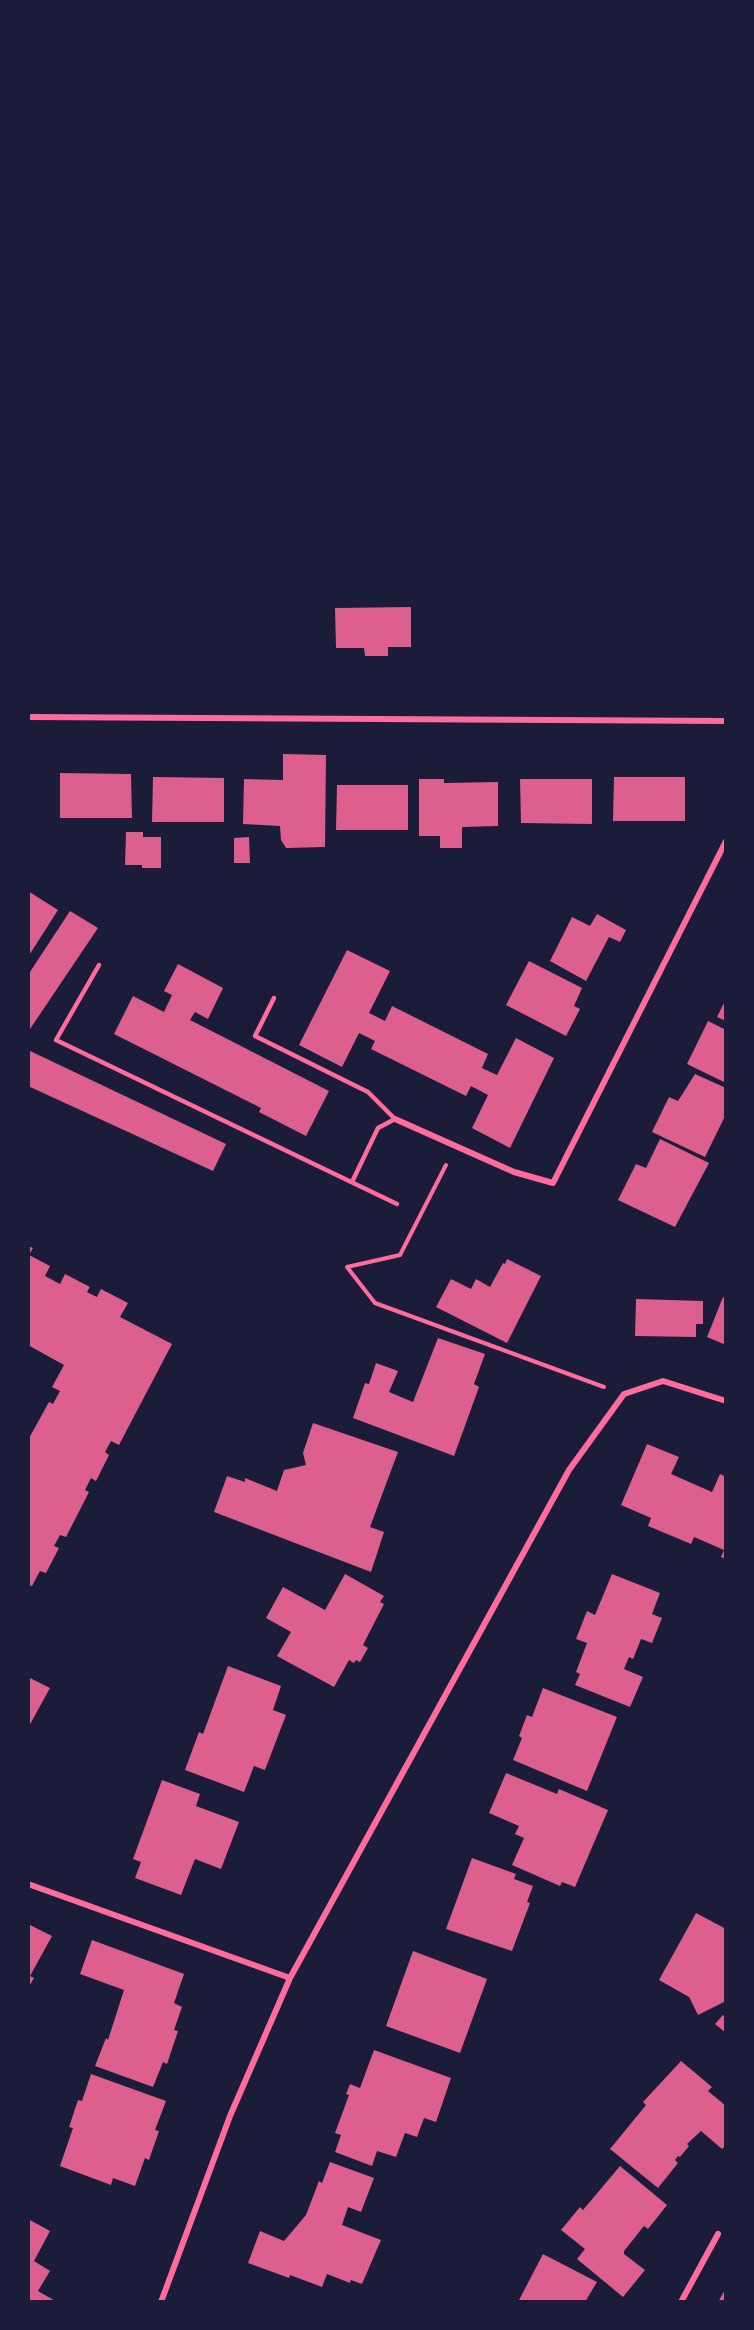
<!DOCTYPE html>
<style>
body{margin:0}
#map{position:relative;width:754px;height:2330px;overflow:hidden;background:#1b1b3a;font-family:Bitter,serif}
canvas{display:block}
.frame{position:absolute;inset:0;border:30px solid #1b1b3a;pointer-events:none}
</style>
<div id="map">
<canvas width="754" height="2330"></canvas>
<div class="frame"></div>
</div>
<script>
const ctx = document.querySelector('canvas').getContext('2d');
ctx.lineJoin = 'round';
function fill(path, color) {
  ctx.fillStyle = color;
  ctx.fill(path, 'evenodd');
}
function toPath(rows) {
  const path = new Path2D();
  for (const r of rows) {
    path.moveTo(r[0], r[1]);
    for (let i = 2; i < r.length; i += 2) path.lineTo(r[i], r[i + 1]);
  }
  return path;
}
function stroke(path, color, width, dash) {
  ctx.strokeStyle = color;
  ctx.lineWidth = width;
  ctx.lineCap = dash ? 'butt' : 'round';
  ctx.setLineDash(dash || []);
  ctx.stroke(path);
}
fill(toPath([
 [411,607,411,647,388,647,388,656,365,656,364,648,336,648,335,608],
 [283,754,326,755,325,847,286,848,281,840,280,826,243,824,244,779,283,780],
 [60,773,131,774,132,818,60,818],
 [153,777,224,778,224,822,152,822],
 [614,777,685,777,685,821,613,821],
 [419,779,444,779,444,783,498,782,498,826,462,827,462,848,440,848,440,836,419,836],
 [520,779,592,779,592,824,521,823],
 [337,785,408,785,408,830,336,830],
 [126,832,143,832,143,837,161,837,161,868,142,868,142,865,125,865],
 [249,837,250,863,234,863,234,838],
 [28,891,58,910,28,957],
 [70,911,98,928,28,1032,28,975],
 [597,914,626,930,620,942,609,937,586,981,550,961,572,917,590,926],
 [347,950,390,971,369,1013,385,1021,392,1006,488,1054,482,1068,497,1075,516,1038,554,1058,510,1148,472,1128,488,1095,471,1086,466,1096,371,1049,375,1041,359,1033,342,1067,299,1045],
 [529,961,582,988,574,1006,580,1009,566,1036,506,1005],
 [178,964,223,988,208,1019,195,1012,190,1020,329,1091,306,1136,259,1112,261,1108,114,1034,133,996,164,1012,172,995,164,991],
 [726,999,726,1021,717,1017],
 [708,1021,726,1030,726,1083,687,1064],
 [28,1050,226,1144,213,1171,28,1086],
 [695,1074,726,1088,726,1114,705,1157,652,1132,669,1097,678,1101],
 [660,1139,709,1163,675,1227,618,1200,636,1164,646,1168],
 [28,1246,33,1248,29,1255,50,1266,45,1276,60,1284,65,1274,90,1287,87,1292,97,1297,101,1289,128,1303,120,1317,172,1344,119,1445,111,1441,105,1452,109,1455,96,1481,91,1478,85,1490,89,1492,66,1537,60,1535,54,1546,59,1548,46,1573,40,1571,32,1586,28,1585,28,1440,49,1402,53,1404,60,1391,52,1387,64,1365,28,1345],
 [507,1259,541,1276,507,1343,436,1307,451,1279,471,1289,476,1279,490,1287,503,1263,505,1264],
 [723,1297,726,1298,726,1345,707,1337],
 [636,1299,703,1301,703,1324,696,1324,696,1337,635,1336],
 [438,1338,485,1354,474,1384,479,1387,454,1456,353,1418,365,1383,369,1384,376,1363,398,1371,389,1392,413,1402],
 [313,1423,398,1452,370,1527,384,1532,371,1572,214,1512,227,1476,245,1482,245,1478,277,1491,284,1470,306,1465,303,1453],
 [647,1444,679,1457,671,1474,712,1492,720,1474,726,1477,726,1559,721,1557,724,1550,694,1537,691,1544,648,1526,651,1518,621,1505],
 [345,1574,384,1596,380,1602,384,1604,363,1645,368,1648,360,1662,356,1660,354,1663,349,1660,334,1687,277,1656,291,1632,266,1618,283,1587,325,1610],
 [612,1574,660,1593,652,1614,662,1618,652,1643,641,1639,633,1659,629,1657,624,1669,643,1677,630,1707,575,1685,580,1674,576,1672,587,1643,576,1639,587,1611,595,1615],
 [228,1666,281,1686,273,1710,286,1715,265,1770,254,1766,244,1792,185,1770,199,1732,203,1734],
 [28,1677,50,1688,28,1728],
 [543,1688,617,1717,587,1791,513,1760,522,1738,519,1736,527,1715,532,1717],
 [506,1773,557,1794,559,1789,608,1810,575,1887,562,1882,560,1886,512,1865,524,1838,515,1834,519,1826,489,1813],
 [162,1780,200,1794,196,1806,239,1822,221,1869,195,1859,181,1895,135,1878,141,1862,133,1859],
 [472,1858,516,1874,514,1879,533,1886,527,1902,530,1903,512,1951,446,1929],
 [696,1913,726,1929,726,2001,698,2015,689,1997,659,1980],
 [28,1924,52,1936,30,1976,34,1978,28,1988],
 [92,1940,184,1974,174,2003,182,2007,174,2030,178,2031,167,2064,163,2062,153,2087,95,2066,106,2038,108,2040,124,1990,80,1974],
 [413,1951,487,1979,460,2053,386,2026],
 [723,2015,726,2017,726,2033,715,2024],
 [374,2050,451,2078,436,2122,424,2118,417,2137,405,2133,396,2157,377,2151,372,2166,335,2152,341,2135,335,2133,349,2095,346,2094,350,2084,360,2088],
 [681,2061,712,2087,708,2091,726,2106,726,2145,722,2149,701,2131,687,2144,689,2146,680,2157,678,2156,675,2160,678,2163,658,2188,610,2149,646,2105,643,2102],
 [91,2074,166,2101,155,2130,159,2131,149,2160,145,2158,135,2186,113,2178,111,2185,60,2166,73,2128,69,2127,78,2100,82,2101],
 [330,2162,374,2178,361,2212,348,2207,342,2225,381,2240,362,2284,351,2280,350,2283,327,2274,322,2287,290,2275,289,2278,248,2263,260,2231,284,2241,306,2215,319,2181,322,2183],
 [620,2166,667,2205,648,2229,644,2226,624,2251,624,2254,645,2270,623,2297,577,2259,585,2249,561,2230,580,2207,583,2210],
 [28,2219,50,2231,34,2261,50,2271,38,2291,57,2302,28,2302],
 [543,2254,597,2282,585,2302,518,2302],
 [726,2288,726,2302,718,2302]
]), '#dd5f8e');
stroke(toPath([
 [446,1165,400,1255,347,1267,375,1303,604,1387]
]), '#ff6b9d', 4);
stroke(toPath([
 [99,965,56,1040,397,1204],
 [274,998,255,1036,368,1092,395,1119,378,1128,352,1182]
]), '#ff6b9d', 4.5);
stroke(toPath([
 [28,717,726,721],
 [395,1119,514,1172,553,1183,726,841],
 [28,1884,290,1978],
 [161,2302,230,2116,290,1978,569,1470,624,1394,663,1381,726,1401],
 [681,2302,718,2234]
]), '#ff6b9d', 6);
</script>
